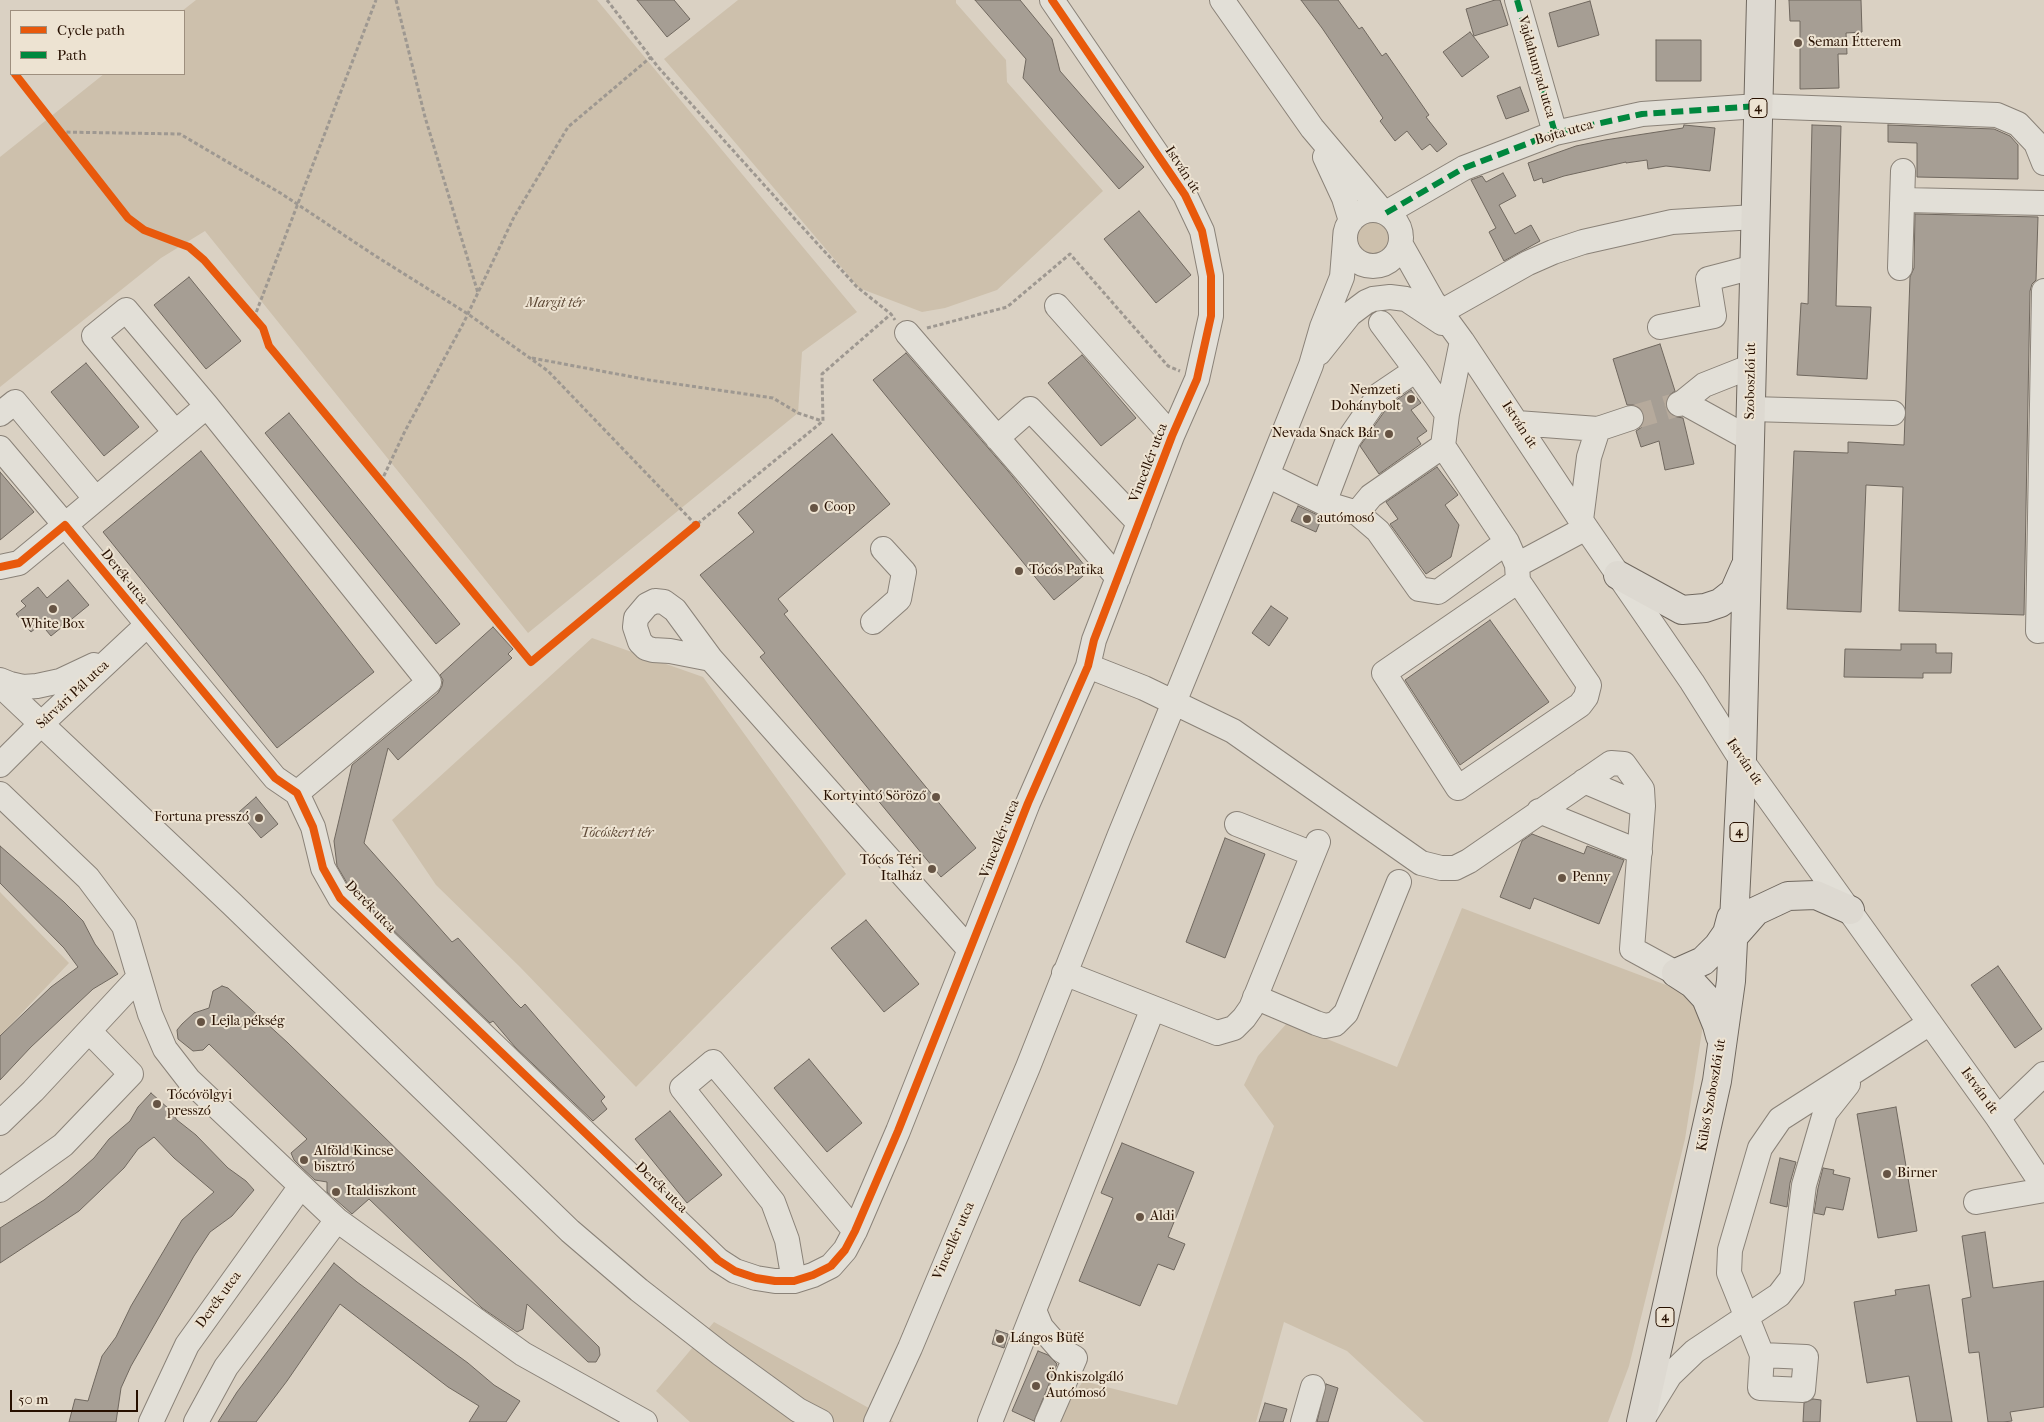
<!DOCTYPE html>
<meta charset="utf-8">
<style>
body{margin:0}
#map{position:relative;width:2044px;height:1422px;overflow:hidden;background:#dad1c3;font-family:"IM FELL French Canon",serif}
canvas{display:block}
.legend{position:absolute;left:10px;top:10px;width:175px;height:65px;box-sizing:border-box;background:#ede3d2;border:1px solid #9e8f7e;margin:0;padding:6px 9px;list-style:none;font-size:15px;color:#271000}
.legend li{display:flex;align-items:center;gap:10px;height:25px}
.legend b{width:25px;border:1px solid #9e8f7e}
.scale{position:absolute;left:10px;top:1390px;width:128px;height:22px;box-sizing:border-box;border:2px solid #271000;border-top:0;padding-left:6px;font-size:15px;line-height:18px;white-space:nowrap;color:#271000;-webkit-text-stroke:4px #ede3d2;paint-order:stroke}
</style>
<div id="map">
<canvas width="2044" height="1422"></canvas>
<ul class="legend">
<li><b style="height:6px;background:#e8590c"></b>Cycle path</li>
<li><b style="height:6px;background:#00873e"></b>Path</li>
</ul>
<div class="scale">50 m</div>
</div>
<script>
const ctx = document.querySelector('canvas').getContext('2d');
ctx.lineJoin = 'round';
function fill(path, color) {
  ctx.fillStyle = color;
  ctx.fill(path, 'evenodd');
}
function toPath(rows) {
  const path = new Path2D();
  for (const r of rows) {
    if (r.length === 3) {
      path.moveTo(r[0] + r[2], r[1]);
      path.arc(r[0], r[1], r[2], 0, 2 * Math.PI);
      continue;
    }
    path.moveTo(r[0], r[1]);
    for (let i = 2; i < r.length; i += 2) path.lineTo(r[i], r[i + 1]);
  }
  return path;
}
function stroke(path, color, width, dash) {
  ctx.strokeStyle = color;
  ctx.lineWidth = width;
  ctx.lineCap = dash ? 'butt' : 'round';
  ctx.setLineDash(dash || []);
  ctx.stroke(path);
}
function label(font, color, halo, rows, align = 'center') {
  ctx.font = font + ' "IM FELL French Canon",serif';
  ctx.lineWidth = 4;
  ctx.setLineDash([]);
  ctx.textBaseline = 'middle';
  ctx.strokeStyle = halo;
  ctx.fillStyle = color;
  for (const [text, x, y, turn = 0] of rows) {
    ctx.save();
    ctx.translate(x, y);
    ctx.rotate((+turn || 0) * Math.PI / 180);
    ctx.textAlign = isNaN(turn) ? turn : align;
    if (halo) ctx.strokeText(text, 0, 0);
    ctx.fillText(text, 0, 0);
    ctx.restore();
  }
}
fill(toPath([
 [196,0,597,0,857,312,802,352,798,413,528,633,205,231,161,258,0,387,0,157,104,74,184,74,184,11,182,11],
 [738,0,956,0,956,3,1006,60,1007,82,1103,191,997,290,945,308,922,312,859,288,664,59],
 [1374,239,20],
 [592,638,703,677,846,874,636,1087,520,967,436,885,392,820],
 [0,892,69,963,0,1036],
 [1462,908,1690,994,1703,1025,1685,1139,1629,1366,1608,1422,1424,1422,1347,1351,1284,1322,1256,1422,1057,1422,1083,1381,1177,1405,1274,1126,1244,1085,1258,1056,1287,1023,1397,1067],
 [714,1322,894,1422,690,1422,656,1391]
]), '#cdc0ac');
const building = toPath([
 [637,0,674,0,690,19,667,37,637,0],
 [975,0,1020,0,1052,39,1060,71,1144,167,1119,189,1023,78,1026,59,975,0],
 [1301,0,1338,0,1359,29,1362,27,1382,56,1386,53,1429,115,1426,117,1447,144,1437,152,1430,144,1422,150,1407,131,1395,141,1380,121,1383,118,1322,28,1301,0],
 [1495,0,1500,0,1508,25,1474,36,1466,9,1495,0],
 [1789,0,1861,0,1862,32,1846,33,1847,54,1838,54,1839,88,1800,89,1800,21,1790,21,1789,0],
 [1590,1,1599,35,1558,47,1549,13,1590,1],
 [1470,32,1489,57,1462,77,1443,52,1470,32],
 [1656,40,1701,40,1701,81,1656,81,1656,40],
 [1520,87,1529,111,1506,119,1497,96,1520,87],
 [1684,125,1715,128,1710,171,1666,166,1648,169,1647,160,1626,163,1626,162,1564,176,1543,183,1542,178,1534,181,1528,163,1576,146,1605,140,1683,128,1684,125],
 [1812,125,1841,126,1836,306,1871,307,1867,379,1797,375,1801,303,1808,304,1812,125],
 [1888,125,1994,129,2010,136,2018,145,2018,179,1917,177,1917,143,1888,142,1888,125],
 [1503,173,1516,196,1499,205,1515,234,1531,225,1540,241,1504,261,1489,232,1496,228,1471,180,1482,176,1486,182,1503,173],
 [1139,211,1191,275,1156,303,1104,239,1139,211],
 [1915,214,2038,217,2036,280,2032,284,2030,291,2024,615,1899,611,1903,487,1866,485,1861,612,1787,609,1794,451,1848,453,1848,442,1904,445,1910,277,1914,268,1915,214],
 [189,277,241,341,206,369,154,305,189,277],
 [1660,344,1675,391,1667,397,1665,403,1667,410,1672,416,1683,418,1694,464,1665,470,1659,441,1641,447,1636,431,1642,427,1644,421,1644,414,1640,407,1634,405,1627,405,1613,359,1660,344],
 [906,353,1008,471,1089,571,1054,600,873,380,906,353],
 [1082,355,1136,418,1101,446,1048,383,1082,355],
 [86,363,139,427,104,456,51,392,86,363],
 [1411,390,1421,403,1411,410,1427,431,1417,438,1421,444,1379,474,1360,446,1389,405,1411,390],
 [289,413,460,624,436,644,265,433,289,413],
 [832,434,890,504,778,599,788,611,784,614,976,848,941,877,760,657,765,653,700,575,754,532,738,513,832,434],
 [201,451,374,672,277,748,103,532,201,451],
 [1437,467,1458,495,1445,505,1459,525,1451,557,1426,574,1390,524,1398,519,1386,502,1437,467],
 [0,472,34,512,0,540,0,472],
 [1298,506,1322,517,1316,532,1291,521,1298,506],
 [68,580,89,605,51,636,41,624,31,632,16,614,26,606,21,601,38,587,47,598,68,580],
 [1271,606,1288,618,1269,646,1252,633,1271,606],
 [1490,620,1549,702,1460,765,1405,680,1490,620],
 [493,627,513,649,508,654,512,658,398,760,388,748,364,843,452,942,458,938,515,1002,521,1008,525,1004,605,1097,601,1101,607,1109,593,1121,515,1047,493,1021,490,1023,364,902,347,883,337,866,334,841,352,765,438,693,442,686,443,680,440,675,493,627],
 [1901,644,1936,644,1936,653,1952,653,1951,673,1923,673,1923,678,1844,677,1845,649,1901,650,1901,644],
 [256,797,278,824,261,838,239,812,256,797],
 [1532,834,1584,854,1587,846,1624,860,1599,924,1534,898,1530,909,1500,897,1522,841,1532,834],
 [1225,838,1265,854,1225,958,1186,942,1225,838],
 [0,846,64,902,83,921,95,944,118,974,93,989,31,1047,0,1080,0,1036,51,987,78,967,64,948,0,883,0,846],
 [866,920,919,984,884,1012,831,948,866,920],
 [1998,966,2042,1029,2015,1048,1971,985,1998,966],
 [222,986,228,988,288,1043,599,1347,600,1355,596,1362,588,1362,527,1304,523,1329,517,1332,482,1308,369,1199,352,1214,327,1192,327,1182,315,1180,301,1167,294,1160,291,1153,307,1139,209,1044,203,1050,193,1051,178,1039,177,1030,182,1024,194,1013,209,1008,213,991,222,986],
 [809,1059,862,1123,827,1152,774,1088,809,1059],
 [151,1093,169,1109,177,1120,196,1135,228,1168,246,1181,254,1190,232,1216,210,1232,194,1256,131,1366,121,1388,116,1422,69,1422,75,1399,88,1401,102,1356,116,1337,131,1306,182,1220,214,1192,174,1158,154,1137,138,1149,124,1168,79,1211,0,1263,0,1228,44,1200,67,1182,94,1158,109,1139,130,1121,138,1107,151,1093],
 [1896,1107,1917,1231,1878,1238,1857,1114,1896,1107],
 [670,1111,722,1175,687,1203,635,1139,670,1111],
 [1122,1143,1194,1172,1168,1237,1185,1244,1174,1270,1158,1264,1140,1306,1079,1281,1113,1198,1101,1193,1122,1143],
 [1780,1158,1796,1162,1790,1183,1787,1207,1770,1203,1780,1158],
 [1823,1168,1834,1170,1833,1174,1850,1178,1843,1210,1826,1207,1824,1215,1814,1213,1818,1188,1823,1168],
 [1985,1232,1993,1288,2044,1281,2044,1407,2010,1412,2012,1421,2003,1422,1988,1422,1979,1352,1969,1353,1962,1299,1971,1297,1962,1236,1985,1232],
 [334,1263,357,1282,468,1363,494,1385,520,1401,506,1422,469,1422,479,1406,448,1387,340,1304,287,1381,256,1422,218,1422,237,1392,334,1263],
 [1929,1285,1952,1422,1917,1422,1909,1376,1867,1383,1854,1302,1896,1295,1895,1290,1929,1285],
 [996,1330,1008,1334,1004,1348,992,1344,996,1330],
 [1038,1351,1048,1355,1057,1364,1034,1421,1012,1411,1038,1351],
 [1326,1384,1338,1388,1328,1422,1317,1422,1326,1384],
 [1813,1399,1821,1400,1820,1422,1803,1422,1804,1403,1813,1399],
 [1265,1403,1287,1409,1283,1422,1259,1422,1265,1403]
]);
fill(building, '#a69e94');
stroke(building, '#70685f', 1);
stroke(toPath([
 [1631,418,1679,404]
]), '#b6aa9c', 24, [24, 12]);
const minor = toPath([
 [1222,0,1312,128,1382,211],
 [1517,0,1555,133],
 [1325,157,1344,198,1351,221],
 [1903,200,2044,203],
 [1373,238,28],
 [1386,213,1464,168,1555,133,1642,114,1758,106,1997,115,2018,124,2036,143,2044,163],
 [1401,245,1432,300,1462,341,1586,528,1692,682,1742,761,1998,1118,2044,1187],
 [1900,268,1903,171],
 [2044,291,2038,631,2044,630],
 [1057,306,1172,436],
 [1441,312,1528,263,1553,252,1583,242,1672,222,1755,217],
 [1381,323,1416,370],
 [1660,327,1714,316,1708,279,1754,267],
 [907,333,1118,578],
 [1462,341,1447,414,1443,446,1507,542],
 [1319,353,1350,314,1366,302,1373,299,1390,297,1406,299,1442,323],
 [1683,402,1750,439],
 [1679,404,1683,402,1704,385,1752,366],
 [1751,409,1893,413],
 [0,414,15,402,95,498],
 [1517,423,1598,429,1631,418],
 [175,432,94,336,126,310,207,406],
 [997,438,1030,409,1139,523],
 [0,448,65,525,207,406,429,682,297,793],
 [1267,475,1324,503,1357,513,1378,531,1419,589,1438,592,1507,542,1517,565],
 [1324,503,1348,440,1379,395,1416,370,1447,414],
 [1357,513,1371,496,1443,446],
 [1581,520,1589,457,1598,429],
 [0,567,19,563,65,525,275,778,297,793,313,827,323,868,340,898,718,1260,735,1271,756,1278,775,1281,794,1281,813,1275,831,1266,845,1250,855,1231,898,1131,1028,803,1088,666,1094,640,1172,436,1197,379,1211,316,1211,276,1202,231,1185,195,1052,0],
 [1518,581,1589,685,1586,697,1580,705,1458,788,1384,673,1518,581,1517,565,1586,528],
 [655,601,664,602,675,610,711,659,670,651,653,650,646,648,640,642,635,627,636,618,647,605,655,601],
 [873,622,899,599,904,572,883,549],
 [711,659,969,949],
 [1088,666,1144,688,1233,731,1421,863,1441,868,1455,868,1469,861,1611,763,1624,764,1642,789,1643,806,1632,949,1676,973],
 [0,680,10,684,23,687,37,686,60,681,94,665],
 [0,685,231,903,570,1231,639,1290,721,1354,798,1410,821,1422],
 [0,765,41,724,147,625],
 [1584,781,1643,806],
 [0,794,88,878,124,926,150,1014,165,1049,189,1080,337,1220,523,1354,645,1422],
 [1539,811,1640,852],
 [1237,824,1313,854],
 [1064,973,1217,1033,1234,1028,1244,1018,1251,1008,1318,842],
 [1255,997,1316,1023,1325,1026,1335,1024,1346,1013,1399,882],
 [1998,1118,2044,1074],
 [0,1123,33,1091,139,977],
 [0,1190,63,1145,131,1074,89,1031],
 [1976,1202,2044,1190],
 [794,1281,787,1240,773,1202,682,1088,713,1062,855,1231],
 [1034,1310,1041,1327,1061,1350,1075,1358,1047,1422],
 [1762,1355,1806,1357,1803,1390,1760,1388,1762,1355,1729,1273,1730,1250,1760,1148,1780,1119,1930,1023],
 [1646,1414,1670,1375,1695,1351,1779,1295,1792,1278,1804,1185,1825,1113,1848,1084],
 [151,1422,187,1345,301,1186],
 [196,1422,226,1367,337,1220],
 [876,1422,910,1348,1028,1067,1119,837,1267,475,1311,365,1322,327,1342,277,1345,240],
 [990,1422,1153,1008],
 [1303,1422,1313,1387]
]);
const major = toPath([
 [1618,575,1682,610,1705,608,1720,603,1734,592,1745,567],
 [1734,936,1756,911,1788,896,1816,895,1850,910],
 [1676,973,1703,961,1718,946,1727,933,1731,918],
 [1676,973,1693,984,1706,998,1717,1025,1720,1036],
 [1641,1422,1717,1081,1731,981,1742,761,1761,0]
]);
stroke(minor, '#8a8278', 26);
stroke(major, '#70685f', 30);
stroke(toPath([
 [396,0,425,117,478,293],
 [607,0,658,67,784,207,857,287,891,314],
 [60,132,180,134,282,194,374,255,468,314,548,371,696,525,823,421,822,374,891,314,895,320],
 [254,318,376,0],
 [927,328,1007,307,1070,254,1168,366,1180,371],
 [532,358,649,380,773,398,798,413,822,421],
 [381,482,405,431,464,322,514,217,568,127,651,57]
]), '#9e9891', 3, [4, 2.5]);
stroke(minor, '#e2dfd7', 24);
stroke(major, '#ddd9d1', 28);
stroke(toPath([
 [1517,0,1555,133],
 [1386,213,1464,168,1555,133,1642,114,1758,106]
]), '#00873e', 6, [12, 6]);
stroke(toPath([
 [15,74,128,218,144,230,189,247,204,260,263,328,269,346,531,662,696,525],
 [0,567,19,563,65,525,275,778,297,793,313,827,323,868,340,898,718,1260,735,1271,756,1278,775,1281,794,1281,813,1275,831,1266,845,1250,855,1231,898,1131,1028,803,1088,666,1094,640,1172,436,1197,379,1211,316,1211,276,1202,231,1185,195,1052,0]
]), '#e8590c', 8);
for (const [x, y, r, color] of [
 [1798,43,5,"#665444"],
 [1411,399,5,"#665444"],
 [1389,434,5,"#665444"],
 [814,508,5,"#665444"],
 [1307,519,5,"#665444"],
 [1019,571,5,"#665444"],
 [53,609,5,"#665444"],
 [936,797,5,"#665444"],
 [259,818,5,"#665444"],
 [932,869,5,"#665444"],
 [1562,878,5,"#665444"],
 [201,1022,5,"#665444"],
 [157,1104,5,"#665444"],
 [304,1160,5,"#665444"],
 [1887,1174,5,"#665444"],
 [336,1192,5,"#665444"],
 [1140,1217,5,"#665444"],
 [1000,1339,5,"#665444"],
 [1036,1386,5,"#665444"]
]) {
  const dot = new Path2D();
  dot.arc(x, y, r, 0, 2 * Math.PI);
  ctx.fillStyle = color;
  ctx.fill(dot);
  stroke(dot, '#ede3d2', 2);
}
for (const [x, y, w] of [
 [1758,108,18],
 [1739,832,18],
 [1665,1317,18]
]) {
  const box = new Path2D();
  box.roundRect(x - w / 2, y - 9.5, w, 19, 4);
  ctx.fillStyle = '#ede3d2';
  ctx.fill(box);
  stroke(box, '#271000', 1);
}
label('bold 12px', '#271000', null, [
 ["4",1758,108],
 ["4",1739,832],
 ["4",1665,1317]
]);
label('14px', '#271000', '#ede3d2', [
 ["Seman Étterem",1808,43],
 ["Nemzeti",1401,391,"right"],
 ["Dohánybolt",1401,407,"right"],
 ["Nevada Snack Bár",1379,434,"right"],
 ["Coop",824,508],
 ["autómosó",1317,519],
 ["Tócós Patika",1029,571],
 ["White Box",53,625,"center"],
 ["Kortyintó Söröző",926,797,"right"],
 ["Fortuna presszó",249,818,"right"],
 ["Tócós Téri",922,861,"right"],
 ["Italház",922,877,"right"],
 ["Penny",1572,878],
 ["Lejla pékség",211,1022],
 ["Tócóvölgyi",167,1096],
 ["presszó",167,1112],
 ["Alföld Kincse",314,1152],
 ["bisztró",314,1168],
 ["Birner",1897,1174],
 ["Italdiszkont",346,1192],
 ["Aldi",1150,1217],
 ["Lángos Büfé",1010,1339],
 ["Önkiszolgáló",1046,1378],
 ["Autómosó",1046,1394]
], 'left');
label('14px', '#271000', '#ede3d2', [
 ["Vajdahunyad utca",1536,67,74],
 ["Bojta utca",1564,133,-16],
 ["István út",1182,170,57],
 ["Szoboszlói út",1751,381,-89],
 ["István út",1519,425,57],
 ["Vincellér utca",1149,463,-69],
 ["Derék utca",124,577,51],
 ["Sárvári Pál utca",73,695,-43],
 ["István út",1744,762,56],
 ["Vincellér utca",1000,839,-68],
 ["Derék utca",370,907,46],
 ["István út",1979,1091,54],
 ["Külső Szoboszlói út",1712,1095,-80],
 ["Derék utca",661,1188,44],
 ["Vincellér utca",954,1241,-66],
 ["Derék utca",219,1300,-54]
]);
label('italic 14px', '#5e4936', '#ede3d2', [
 ["Margit tér",555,304],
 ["Tócóskert tér",617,834]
]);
</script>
